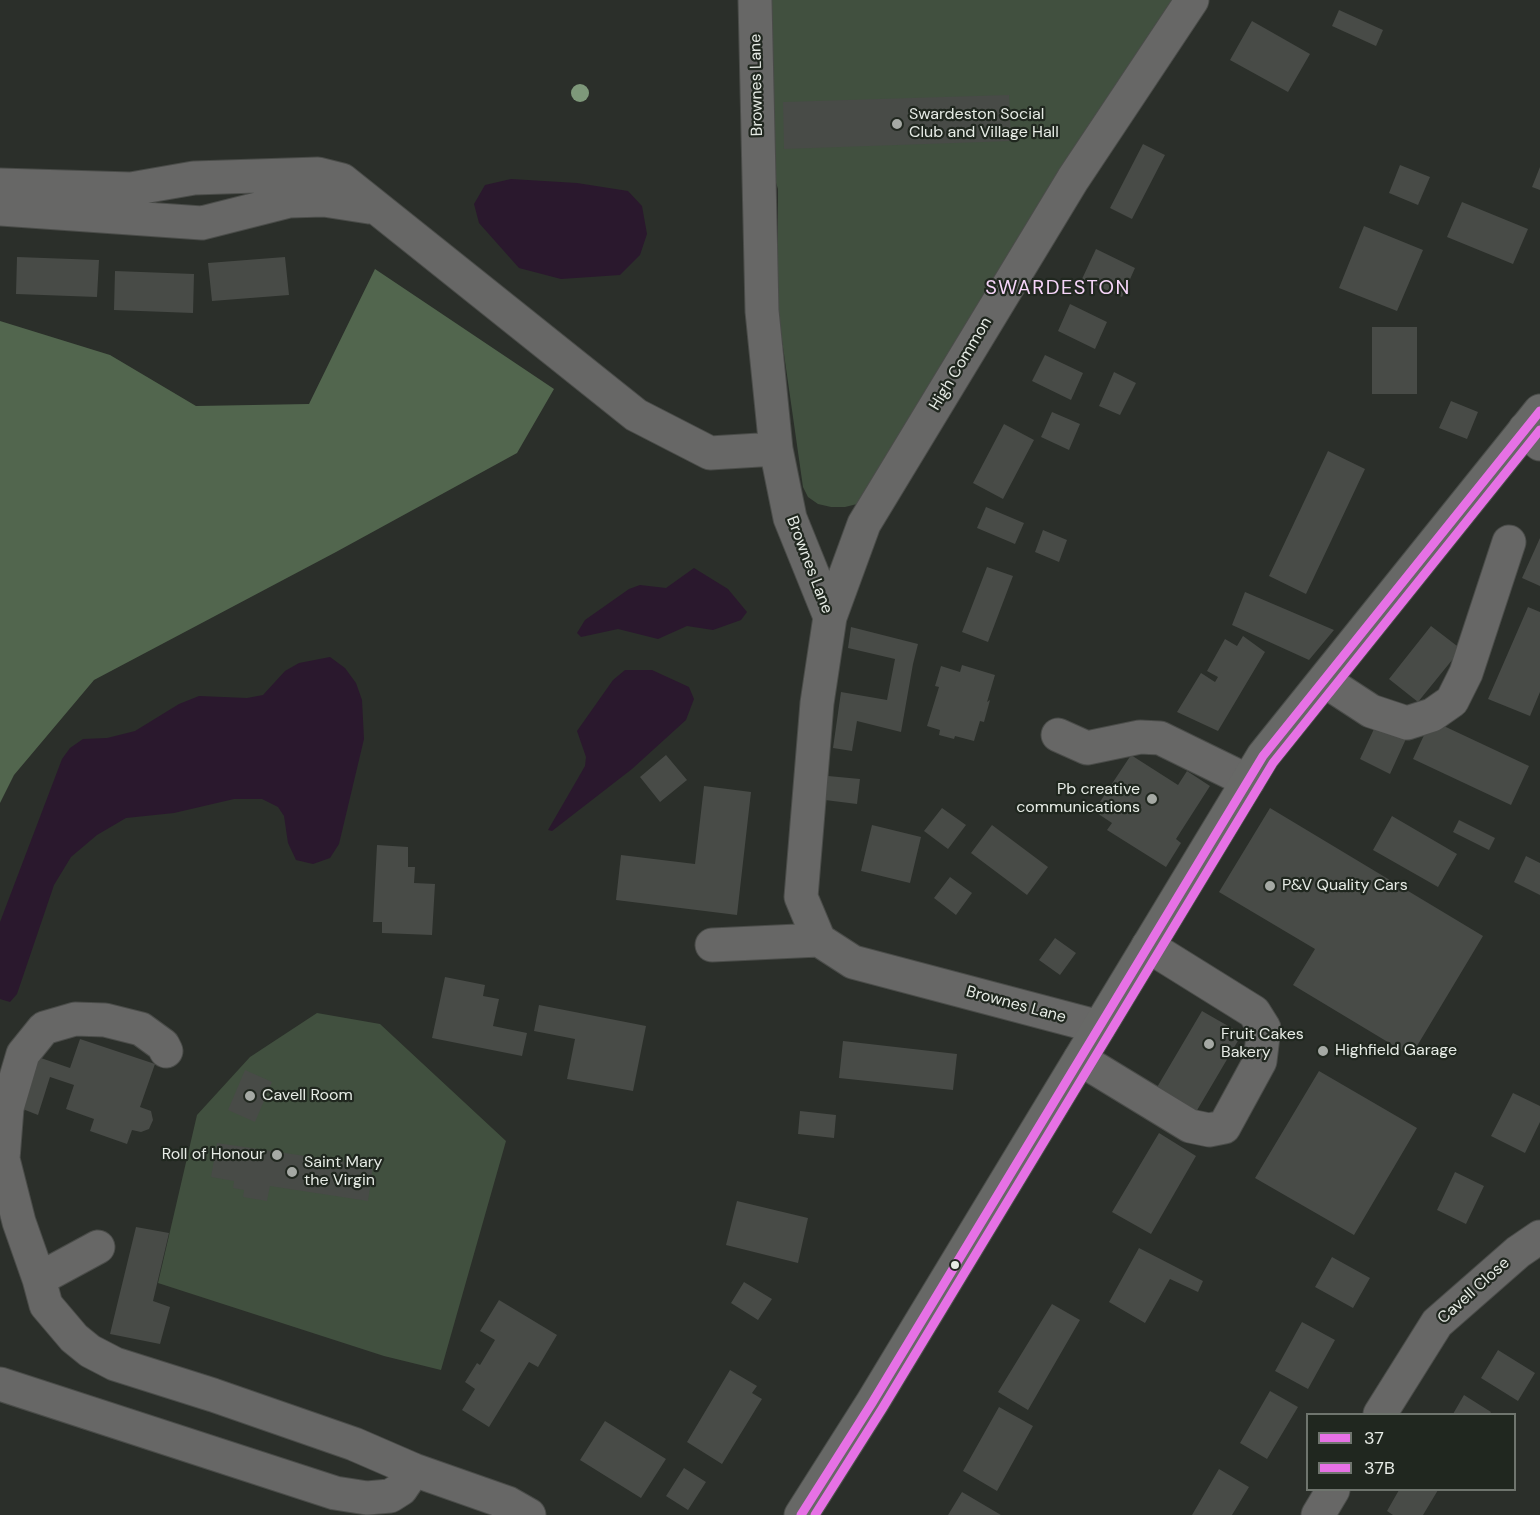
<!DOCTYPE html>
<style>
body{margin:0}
#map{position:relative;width:1540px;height:1515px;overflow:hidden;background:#2b2f2a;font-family:"DM Sans",sans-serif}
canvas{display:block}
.legend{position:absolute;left:1306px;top:1413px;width:210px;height:78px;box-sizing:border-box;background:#20271f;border:2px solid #6f756e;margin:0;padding:8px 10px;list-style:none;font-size:18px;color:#e6ebe5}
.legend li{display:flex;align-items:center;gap:12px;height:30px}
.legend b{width:30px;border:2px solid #6f756e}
</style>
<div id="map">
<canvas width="1540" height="1515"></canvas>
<ul class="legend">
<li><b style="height:8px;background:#e671e5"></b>37</li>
<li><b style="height:8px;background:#e671e5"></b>37B</li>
</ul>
</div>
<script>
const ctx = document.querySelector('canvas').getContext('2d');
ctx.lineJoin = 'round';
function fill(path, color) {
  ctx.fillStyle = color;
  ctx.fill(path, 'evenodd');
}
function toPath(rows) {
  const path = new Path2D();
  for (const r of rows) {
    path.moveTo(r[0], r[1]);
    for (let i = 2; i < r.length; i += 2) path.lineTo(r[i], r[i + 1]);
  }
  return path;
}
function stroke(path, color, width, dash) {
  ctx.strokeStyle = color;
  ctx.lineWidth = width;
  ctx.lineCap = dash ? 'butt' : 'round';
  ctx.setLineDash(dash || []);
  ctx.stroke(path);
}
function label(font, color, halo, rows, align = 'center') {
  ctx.font = font + ' "DM Sans",sans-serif';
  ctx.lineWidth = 4.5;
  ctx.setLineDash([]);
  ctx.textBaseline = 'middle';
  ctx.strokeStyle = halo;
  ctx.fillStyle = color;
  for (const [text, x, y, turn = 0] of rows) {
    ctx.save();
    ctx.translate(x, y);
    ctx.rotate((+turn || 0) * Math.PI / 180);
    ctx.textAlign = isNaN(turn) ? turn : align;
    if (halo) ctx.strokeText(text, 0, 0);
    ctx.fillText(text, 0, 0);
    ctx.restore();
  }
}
fill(toPath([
 [768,0,1176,0,857,504,845,507,831,507,818,504,808,497,803,487,778,312,778,189,771,167],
 [317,1013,380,1024,506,1141,441,1370,384,1356,158,1283,197,1115,250,1057]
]), '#41503f');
fill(toPath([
 [375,269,554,389,517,453,336,552,94,680,14,775,0,803,0,321,110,355,196,406,309,404]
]), '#52664e');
fill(toPath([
 [511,179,577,183,628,191,642,206,647,234,640,255,620,275,561,279,519,268,479,223,474,204,485,185],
 [694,568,728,589,747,612,741,620,713,630,687,626,658,639,618,629,581,637,577,633,585,620,629,589,640,585,666,588],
 [330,657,345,668,356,683,362,700,364,739,339,844,330,858,313,864,296,860,288,843,284,816,278,807,262,799,234,799,174,813,126,818,97,835,71,857,54,885,17,994,10,1002,0,999,0,922,62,759,70,748,83,739,107,738,135,731,179,704,199,696,247,698,263,695,285,671,299,663],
 [625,670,652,670,689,687,694,699,686,720,632,769,552,831,548,830,585,766,586,757,577,731,613,680]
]), '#2a182d');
fill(toPath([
 [1339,10,1383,30,1376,46,1332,26],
 [1252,21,1310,54,1288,92,1230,60],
 [1009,95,1011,141,784,149,783,102],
 [1143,144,1165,155,1132,219,1110,208],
 [1400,165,1430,177,1418,205,1389,193],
 [1540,167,1540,190,1532,187],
 [1462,202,1528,229,1513,264,1447,237],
 [1364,226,1423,250,1397,311,1339,288],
 [1096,249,1135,268,1122,297,1082,279],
 [17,257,99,260,97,297,16,294],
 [285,257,289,295,212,301,208,263],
 [115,271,194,274,193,313,114,310],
 [1070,304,1107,322,1095,349,1058,331],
 [1372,327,1417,327,1417,394,1372,394],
 [1045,355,1083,373,1071,400,1032,381],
 [1114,372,1136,383,1120,415,1099,406],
 [1451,401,1478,412,1467,439,1439,428],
 [1052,412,1080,424,1069,450,1041,437],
 [1004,424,1034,440,1003,499,973,483],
 [1328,451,1365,469,1306,594,1269,576],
 [986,507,1024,523,1015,544,977,528],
 [1043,530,1067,540,1059,562,1035,552],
 [1540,538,1540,586,1522,578],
 [987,567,1013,576,988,642,962,632],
 [1245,592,1334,630,1309,660,1232,625],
 [1528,607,1540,612,1540,692,1530,716,1488,699],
 [1431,626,1461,649,1418,702,1389,679],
 [851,627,918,644,913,664,901,732,857,721,852,751,833,748,841,692,887,700,895,659,848,648],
 [1243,636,1265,652,1218,731,1177,712,1201,673,1215,682,1218,677,1207,671,1225,639,1237,646],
 [962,665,995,675,987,702,990,700,984,722,980,721,974,741,955,736,954,739,939,735,940,730,927,726,939,687,935,686,941,666,960,672],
 [1380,716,1410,730,1390,774,1360,759],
 [1431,720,1529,766,1511,805,1413,759],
 [666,755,687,780,660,802,640,777],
 [1131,755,1178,785,1187,771,1210,786,1176,839,1181,843,1166,867,1107,830,1112,823,1094,811],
 [828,776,860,779,857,804,825,800],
 [704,786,751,792,737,915,616,900,621,855,695,864],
 [942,808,966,825,948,849,924,831],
 [1270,808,1483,936,1411,1056,1293,985,1315,949,1219,892],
 [1392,816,1457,854,1438,887,1373,850],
 [1459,820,1495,838,1489,850,1453,832],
 [872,825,921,837,910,883,861,871],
 [992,825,1048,867,1027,895,971,853],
 [377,845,408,847,408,867,415,867,414,883,435,884,432,935,382,933,382,922,373,922],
 [1526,856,1540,863,1540,895,1514,882],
 [950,877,972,893,956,915,934,898],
 [1055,938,1076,953,1060,975,1039,960],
 [445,977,485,985,483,996,499,999,493,1026,527,1033,522,1056,432,1038],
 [539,1005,646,1026,633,1091,567,1079,575,1039,534,1031],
 [1202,1011,1242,1034,1196,1112,1156,1089],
 [80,1039,155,1064,140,1107,151,1111,153,1120,149,1129,141,1132,132,1130,127,1144,90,1131,94,1119,66,1109,74,1085,50,1077,38,1115,20,1108,38,1057,70,1068],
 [843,1041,957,1054,953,1090,839,1078],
 [245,1070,272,1082,255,1122,228,1110],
 [1319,1071,1417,1128,1354,1235,1255,1178],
 [1513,1093,1540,1106,1540,1122,1525,1153,1491,1136],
 [800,1111,836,1115,834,1138,798,1134],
 [1159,1133,1196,1156,1151,1234,1112,1212],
 [217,1143,373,1166,368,1201,270,1186,267,1201,243,1197,244,1190,233,1188,234,1181,211,1177],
 [1455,1172,1484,1186,1466,1224,1437,1210],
 [737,1201,808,1218,798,1263,726,1245],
 [136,1227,169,1233,153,1301,170,1307,160,1344,110,1334],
 [1139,1248,1203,1281,1198,1292,1170,1279,1145,1323,1109,1302],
 [1332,1257,1370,1278,1353,1308,1315,1287],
 [744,1282,772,1299,758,1320,731,1303],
 [499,1300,557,1335,538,1367,529,1362,489,1427,462,1410,475,1389,465,1382,477,1363,480,1365,495,1340,480,1331],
 [1052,1304,1080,1320,1028,1410,998,1392],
 [1302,1322,1335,1340,1308,1389,1275,1371],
 [1498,1350,1535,1373,1518,1401,1481,1378],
 [730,1370,757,1386,752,1393,762,1399,722,1464,687,1442],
 [1270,1391,1298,1407,1267,1459,1240,1443],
 [1464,1395,1491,1412,1490,1414,1453,1414],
 [999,1407,1033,1426,997,1491,963,1471],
 [605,1421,666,1459,641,1498,580,1460],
 [684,1468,706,1482,688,1510,666,1496],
 [1219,1469,1249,1487,1232,1515,1192,1515],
 [1399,1490,1438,1490,1423,1515,1393,1515,1387,1511],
 [962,1492,1001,1515,948,1515]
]), '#484b47');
const minor = toPath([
 [755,0,762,311,776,449,790,518,830,617,817,703,801,897,819,940,853,962,1099,1027],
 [0,185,131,189,194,178,318,174,342,180,636,415,710,453,776,449],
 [0,209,202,223,289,201,324,200,369,207],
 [1525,429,1540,444],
 [830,617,864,524,1073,179,1192,0],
 [1325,681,1371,711,1407,723,1432,715,1452,701,1466,673,1509,542],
 [1058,735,1087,748,1140,737,1160,738,1248,781],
 [712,945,819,940],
 [1080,1059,1190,1126,1209,1130,1224,1127,1260,1061,1264,1028,1254,1012,1148,946],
 [0,1151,3,1159,19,1222,39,1279,46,1305,74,1338,90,1351,115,1364,213,1395,354,1444,414,1470,508,1503,529,1515],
 [3,1159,7,1108,23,1054,44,1028,75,1019,105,1020,141,1029,163,1045,166,1051],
 [39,1279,98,1247],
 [0,1384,335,1493,367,1498,390,1496,401,1489,414,1470],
 [1380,1414,1437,1323,1518,1252,1540,1237],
 [1318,1515,1333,1490]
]);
const major = toPath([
 [801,1515,872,1403,1263,756,1540,411]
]);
stroke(minor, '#4a4c49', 35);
stroke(major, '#4a4c49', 35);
stroke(minor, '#676766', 33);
stroke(major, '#676866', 33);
stroke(toPath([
 [801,1515,872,1403,1263,756,1540,411]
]), '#e671e5', 9);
stroke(toPath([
 [815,1515,882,1409,1273,763,1540,430]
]), '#e671e5', 9);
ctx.fillStyle = '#7e987a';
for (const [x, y] of [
 [580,93]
]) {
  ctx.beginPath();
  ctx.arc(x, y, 9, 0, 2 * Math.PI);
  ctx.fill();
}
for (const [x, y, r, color] of [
 [897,124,6,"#a5a9a4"],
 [1152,799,6,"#a5a9a4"],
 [1270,886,6,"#a5a9a4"],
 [1209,1044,6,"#a5a9a4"],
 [1323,1051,6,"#a5a9a4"],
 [250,1096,6,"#a5a9a4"],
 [277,1155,6,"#a5a9a4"],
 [292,1172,6,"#a5a9a4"],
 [955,1265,5,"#e6ebe5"]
]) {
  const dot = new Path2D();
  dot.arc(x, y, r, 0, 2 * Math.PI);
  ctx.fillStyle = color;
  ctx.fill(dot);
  stroke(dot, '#20271f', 2);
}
label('16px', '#e6ebe5', '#20271f', [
 ["Brownes Lane",757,85,-91],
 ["High Common",961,364,-59],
 ["Brownes Lane",809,565,69],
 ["Brownes Lane",1016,1005,15],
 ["Cavell Close",1474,1291,-42]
]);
label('16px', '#e6ebe5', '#20271f', [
 ["Swardeston Social",909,115],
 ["Club and Village Hall",909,133],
 ["Pb creative",1140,790,"right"],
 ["communications",1140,808,"right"],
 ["P&V Quality Cars",1282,886],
 ["Fruit Cakes",1221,1035],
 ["Bakery",1221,1053],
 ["Highfield Garage",1335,1051],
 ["Cavell Room",262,1096],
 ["Roll of Honour",265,1155,"right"],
 ["Saint Mary",304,1163],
 ["the Virgin",304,1181]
], 'left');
ctx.letterSpacing = '1.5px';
label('20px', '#f6d5f9', '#20271f', [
 ["SWARDESTON",1058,289]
]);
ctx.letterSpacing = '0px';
</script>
